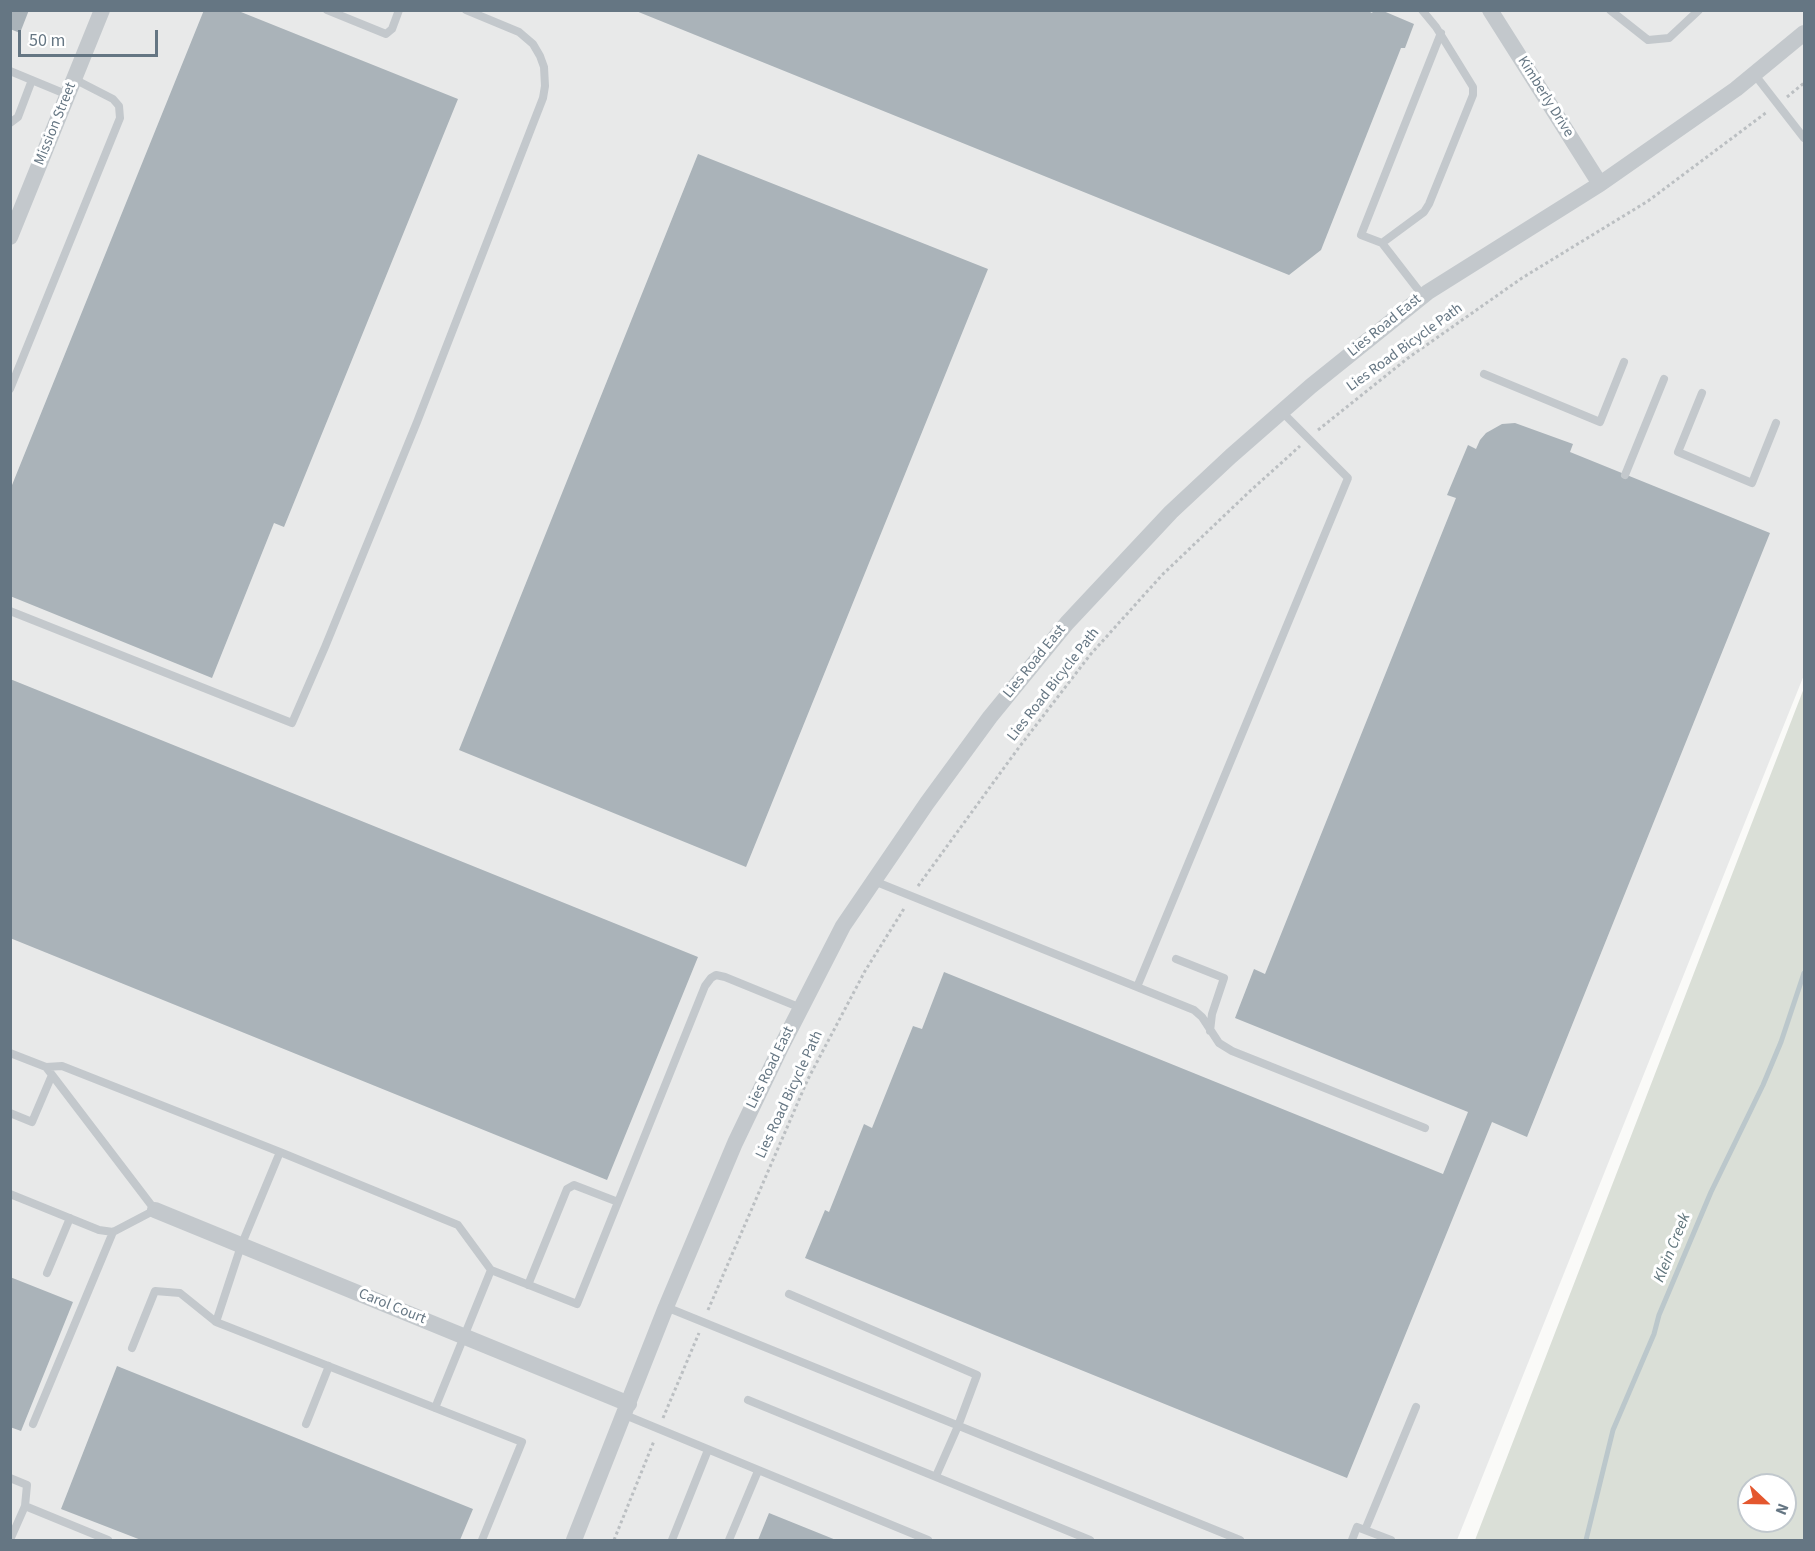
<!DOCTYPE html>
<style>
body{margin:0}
#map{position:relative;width:1815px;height:1551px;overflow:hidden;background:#fafaf8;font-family:"Source Sans 3",sans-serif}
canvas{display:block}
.frame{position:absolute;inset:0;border:12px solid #657683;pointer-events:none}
.north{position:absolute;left:1737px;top:1473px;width:60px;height:60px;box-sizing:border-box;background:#fff;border:2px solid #c1c8cd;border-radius:50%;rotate:112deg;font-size:16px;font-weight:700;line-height:24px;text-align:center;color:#657683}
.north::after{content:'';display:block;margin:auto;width:21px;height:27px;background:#e4572e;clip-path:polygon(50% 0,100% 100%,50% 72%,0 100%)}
.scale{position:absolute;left:18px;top:30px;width:140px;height:27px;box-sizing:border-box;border:3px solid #657683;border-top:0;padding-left:8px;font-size:18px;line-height:21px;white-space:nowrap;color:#657683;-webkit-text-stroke:4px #fff;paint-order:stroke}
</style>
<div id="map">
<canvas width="1815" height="1551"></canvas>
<div class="frame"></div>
<div class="north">N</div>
<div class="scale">50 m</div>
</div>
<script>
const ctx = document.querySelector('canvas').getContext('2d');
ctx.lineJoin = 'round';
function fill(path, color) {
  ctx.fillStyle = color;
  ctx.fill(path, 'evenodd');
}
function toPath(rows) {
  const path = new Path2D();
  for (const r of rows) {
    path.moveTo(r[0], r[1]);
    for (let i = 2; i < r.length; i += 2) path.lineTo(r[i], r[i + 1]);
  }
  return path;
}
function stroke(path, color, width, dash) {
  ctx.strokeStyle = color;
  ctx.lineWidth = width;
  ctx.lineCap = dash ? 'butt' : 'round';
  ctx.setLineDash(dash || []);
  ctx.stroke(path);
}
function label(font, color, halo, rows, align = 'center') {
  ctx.font = font + ' "Source Sans 3",sans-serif';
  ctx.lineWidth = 6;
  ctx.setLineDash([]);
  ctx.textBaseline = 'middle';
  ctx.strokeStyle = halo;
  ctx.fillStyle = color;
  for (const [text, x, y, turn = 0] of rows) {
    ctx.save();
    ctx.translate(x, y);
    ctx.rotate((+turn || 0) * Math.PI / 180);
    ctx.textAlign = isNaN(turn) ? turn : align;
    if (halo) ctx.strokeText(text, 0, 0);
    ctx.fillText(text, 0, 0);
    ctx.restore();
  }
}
fill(toPath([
 [11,11,1804,11,1804,675,1457,1540,11,1540]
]), '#e8e9e9');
fill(toPath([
 [1804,688,1804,1540,1475,1540],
 [1749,1485,1785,1485,1785,1521,1749,1521]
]), '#dadfd7');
stroke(toPath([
 [1586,1540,1613,1430,1654,1334,1659,1315,1711,1192,1763,1085,1781,1042,1804,973]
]), '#bbc7cb', 5);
fill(toPath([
 [10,10,29,10,20,33,10,29],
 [204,10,236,10,458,99,284,527,274,523,212,678,10,596,10,490],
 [1366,10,1372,13,1374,10,1381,10,1414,24,1405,48,1401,48,1321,250,1289,275,636,11],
 [698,154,988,269,746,867,459,750],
 [1515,423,1573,444,1570,452,1770,533,1527,1137,1492,1122,1347,1478,805,1258,825,1210,829,1212,864,1124,872,1128,913,1026,922,1029,944,972,1443,1174,1468,1112,1235,1018,1254,969,1265,974,1456,498,1447,495,1468,445,1476,449,1480,440,1486,433,1502,424],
 [10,679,698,957,607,1180,10,938],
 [10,1277,73,1302,21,1431,10,1427],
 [117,1366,473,1509,460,1540,141,1540,61,1509],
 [769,1513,836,1540,758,1540]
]), '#aab3b9');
stroke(toPath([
 [1787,97,1804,83],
 [1318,430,1408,358,1522,278,1648,201,1767,112],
 [918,886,1017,750,1090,655,1162,575,1249,492,1300,446],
 [708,1310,808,1079,865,971,905,907],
 [663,1418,699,1333],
 [614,1540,654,1441]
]), '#bbbfc2', 3, [3, 3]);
stroke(toPath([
 [327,10,386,34,392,29,399,10],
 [1422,10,1436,27,1473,87,1473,95,1429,204,1424,212,1382,243,1423,296],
 [1610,10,1648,40,1669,38,1699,10],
 [10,71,68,95],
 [1755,75,1804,138],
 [10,123,18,117,32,80],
 [1382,243,1361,235,1441,33],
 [1484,374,1600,422,1624,362],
 [10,389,120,118,119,106,113,99,74,79],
 [1702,393,1678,452,1752,483,1776,423],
 [1625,475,1664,379],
 [10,611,292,723,325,647,417,422,543,98,545,86,544,67,540,56,533,44,519,32,466,10],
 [874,881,1194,1010,1202,1017,1219,1043,1232,1051,1425,1128],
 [1176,959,1224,978,1212,1014,1210,1031],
 [1137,987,1348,478,1281,411],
 [10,1053,46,1067,155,1210,113,1232,99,1230,10,1194],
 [46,1067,62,1066,280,1152,241,1246,216,1322],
 [10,1113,32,1122,52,1075],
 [280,1152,458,1225,491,1270],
 [47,1273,70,1218],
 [528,1285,567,1189,574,1185,618,1202],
 [789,1294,977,1375,958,1426,936,1476],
 [666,1307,1240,1540],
 [132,1348,155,1291,180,1293,216,1322,522,1442,482,1540],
 [748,1400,1090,1540],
 [435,1408,491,1270,577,1304,705,986,711,978,716,975,725,977,801,1008],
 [625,1415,928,1540],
 [33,1424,113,1232],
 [306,1424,329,1366],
 [10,1478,27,1485,25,1506,10,1540],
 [25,1506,108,1540],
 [1365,1530,1416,1407],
 [672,1540,708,1450],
 [729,1540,758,1471],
 [1352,1540,1357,1527,1391,1540]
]), '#c3c8cc', 8);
stroke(toPath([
 [1490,10,1600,184],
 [10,237,102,10],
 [155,1210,629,1404],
 [574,1540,666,1307,735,1143,781,1047,843,926,927,803,990,717,1067,623,1171,512,1231,456,1311,386,1428,292,1600,184,1736,89,1804,33]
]), '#c3c8cc', 16);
label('15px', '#657683', '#fff', [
 ["Kimberly Drive",1545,97,58],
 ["Mission Street",56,124,-68],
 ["Lies Road East",1385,326,-39],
 ["Lies Road Bicycle Path",1405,348,-36],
 ["Lies Road East",1035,662,-51],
 ["Lies Road Bicycle Path",1054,685,-52],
 ["Lies Road East",771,1068,-64],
 ["Lies Road Bicycle Path",790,1095,-65],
 ["Carol Court",392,1307,22]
]);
label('italic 16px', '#60757c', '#fff', [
 ["Klein Creek",1673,1248,-68]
]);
</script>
